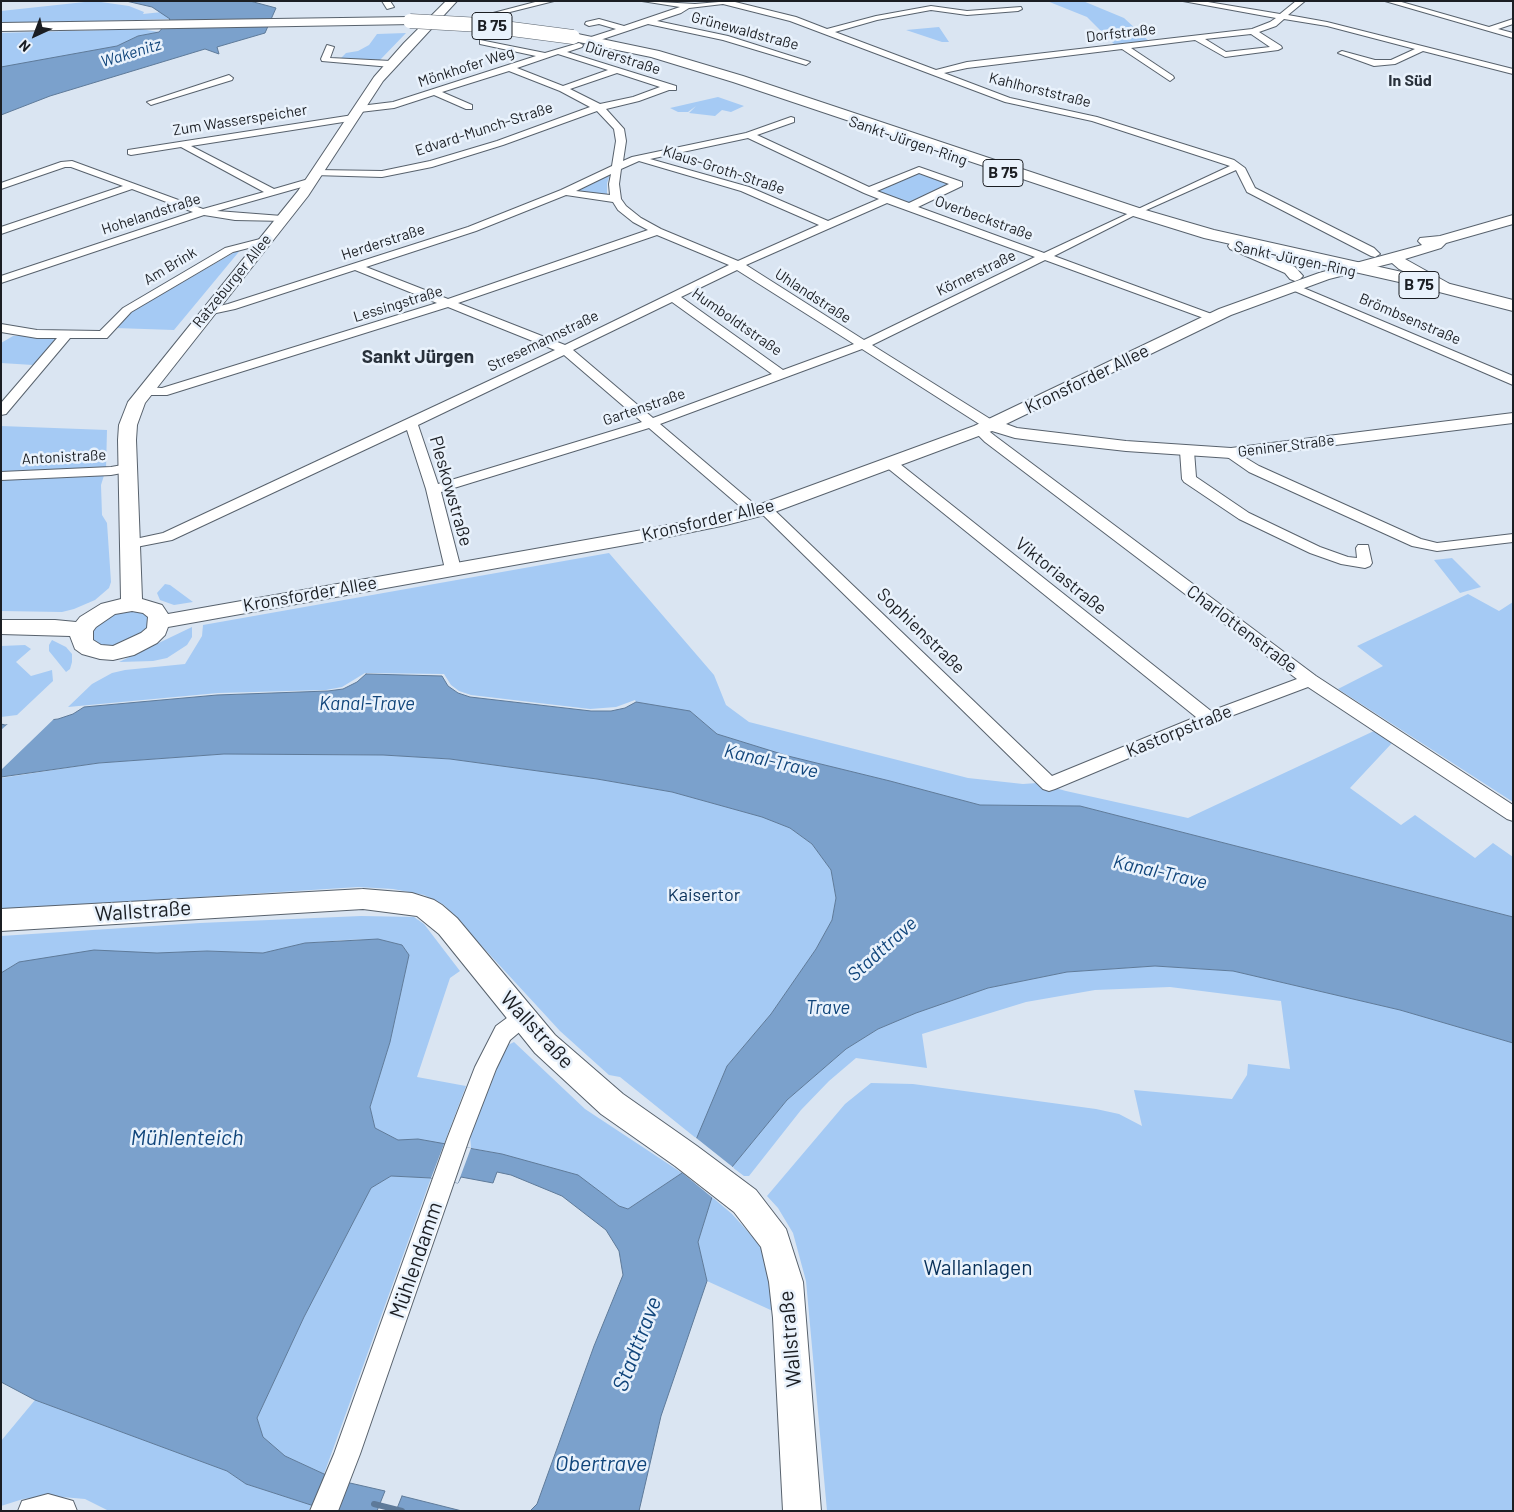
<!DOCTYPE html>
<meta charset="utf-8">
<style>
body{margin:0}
#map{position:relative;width:1514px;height:1512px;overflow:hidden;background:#dae5f2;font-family:Barlow,sans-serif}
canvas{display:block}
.frame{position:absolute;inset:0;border:2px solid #1b1e23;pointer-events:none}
.north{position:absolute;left:10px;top:10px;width:50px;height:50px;-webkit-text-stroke:4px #e9f2fc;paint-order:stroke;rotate:223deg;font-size:14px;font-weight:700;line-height:20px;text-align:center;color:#1b1e23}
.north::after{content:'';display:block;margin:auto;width:18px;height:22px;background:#1b1e23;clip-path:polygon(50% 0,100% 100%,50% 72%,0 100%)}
</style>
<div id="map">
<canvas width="1514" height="1512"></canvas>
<div class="frame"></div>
<div class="north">N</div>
</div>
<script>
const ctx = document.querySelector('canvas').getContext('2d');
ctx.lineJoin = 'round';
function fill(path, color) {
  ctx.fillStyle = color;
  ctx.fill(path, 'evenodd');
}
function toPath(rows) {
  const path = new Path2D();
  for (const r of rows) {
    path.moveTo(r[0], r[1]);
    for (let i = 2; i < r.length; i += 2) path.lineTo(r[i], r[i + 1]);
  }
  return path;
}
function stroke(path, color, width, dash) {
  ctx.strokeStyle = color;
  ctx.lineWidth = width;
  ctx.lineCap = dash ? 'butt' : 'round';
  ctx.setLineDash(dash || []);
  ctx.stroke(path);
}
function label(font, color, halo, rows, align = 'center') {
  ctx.font = font + ' Barlow,sans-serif';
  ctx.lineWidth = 5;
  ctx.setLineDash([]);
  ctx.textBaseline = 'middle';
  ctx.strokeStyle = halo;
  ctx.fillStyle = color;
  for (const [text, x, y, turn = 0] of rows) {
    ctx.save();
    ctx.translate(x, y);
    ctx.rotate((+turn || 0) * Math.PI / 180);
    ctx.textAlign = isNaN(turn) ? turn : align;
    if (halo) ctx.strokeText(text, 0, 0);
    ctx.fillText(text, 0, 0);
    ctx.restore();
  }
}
fill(toPath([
 [94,1,129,6,144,12,143,14,162,12,170,19,1,24,1,11],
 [1047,1,1083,1,1124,18,1150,42,1116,46,1087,17],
 [939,27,949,42,942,42,906,30],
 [141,29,159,32,138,36,117,46,1,68,1,33],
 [406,33,380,60,340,59,346,53,358,51,369,45,377,34],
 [718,97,744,106,731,112,722,110,715,116,689,113,696,106,688,112,678,112,670,108],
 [918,173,948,184,949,186,910,205,874,191],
 [605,174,610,175,607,183,607,195,573,193],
 [242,248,174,330,115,328,129,313],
 [13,336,55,336,57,339,33,365,1,363,1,343],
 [1,426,107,430,106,469,101,485,102,515,107,523,111,582,109,588,95,600,74,609,62,612,1,611],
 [609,553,714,675,726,705,749,722,968,778,1023,784,1037,783,1066,791,1188,818,1374,731,1392,743,1350,788,1401,825,1415,815,1475,858,1493,843,1513,857,1513,917,1080,806,980,805,890,781,788,756,717,734,690,711,636,702,635,700,616,707,590,709,471,695,459,691,451,685,444,674,365,673,342,687,326,690,218,693,68,707,92,684,112,673,125,670,185,664,202,636,203,625],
 [1452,558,1481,587,1460,593,1434,560],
 [165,584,170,585,193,602,174,605,160,600,157,593],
 [1468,594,1499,611,1513,602,1513,802,1338,689,1383,666,1357,646],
 [121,611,139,611,146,614,150,619,148,630,124,645,104,647,91,641,90,629,95,623],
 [192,627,192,637,187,645,167,658,153,661,119,662],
 [52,640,66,647,72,654,72,662,70,669,66,672,49,651,49,645],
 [25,645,31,649,16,662,31,676,52,670,53,681,17,715,1,717,1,646],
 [224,754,383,755,450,759,597,779,672,792,762,817,790,828,812,844,831,870,836,898,832,920,816,949,771,1014,727,1066,697,1139,620,1077,609,1075,560,1031,444,905,424,895,393,889,358,887,1,910,1,778,99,763],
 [361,916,414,917,424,924,460,971,450,978,417,1077,466,1086,444,1144,418,1139,398,1140,375,1128,370,1107,390,1042,409,955,402,945,378,939,345,940,305,943,264,953,207,951,19,962,1,973,1,936,200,923],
 [1155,966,1233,971,1400,1010,1513,1043,1513,1511,827,1511,806,1281,793,1233,778,1208,767,1196,845,1104,871,1083,913,1084,1096,1109,1119,1114,1142,1126,1134,1090,1232,1099,1247,1075,1248,1064,1290,1069,1281,1001,1170,987,1095,990,1026,1002,922,1034,927,1068,856,1058,829,1081,801,1110,749,1176,744,1176,732,1167,787,1100,846,1049,878,1029,916,1013,988,988,1067,972],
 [514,1042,585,1109,682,1173,628,1209,619,1206,577,1175,502,1154,471,1148,470,1135,506,1046],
 [391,1176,431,1178,324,1474,285,1456,263,1437,257,1418,304,1317,371,1188],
 [712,1197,732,1214,760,1245,771,1281,775,1312,707,1281,698,1242],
 [35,1400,227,1471,246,1484,311,1505,309,1511,109,1511,85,1499,50,1496,23,1499,1,1506,1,1441]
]), '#a5caf4');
const water = toPath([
 [126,1,250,1,276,8,265,33,217,47,219,54,205,49,50,96,1,115,1,67,117,46,138,36,159,32,170,19,152,7,126,1],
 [366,674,442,676,448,686,458,693,470,697,591,711,611,711,625,708,636,702,690,711,717,734,788,756,890,781,980,805,1080,806,1513,917,1513,1043,1400,1010,1233,971,1155,966,1067,972,988,988,916,1013,878,1029,846,1049,787,1100,732,1167,712,1197,698,1242,707,1281,661,1416,639,1511,530,1511,537,1504,594,1346,623,1275,619,1251,606,1230,562,1196,511,1175,497,1172,493,1183,461,1177,458,1183,431,1178,391,1176,371,1188,304,1317,257,1418,263,1437,285,1456,324,1474,350,1483,385,1491,377,1511,337,1511,311,1505,246,1484,227,1471,35,1400,1,1382,1,973,19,962,94,950,157,953,207,951,263,953,305,943,378,939,402,945,409,955,390,1042,370,1107,375,1128,398,1140,418,1139,502,1154,578,1175,619,1206,628,1209,682,1173,727,1066,771,1014,816,949,832,920,836,898,831,870,812,844,790,828,762,817,672,792,597,779,450,759,383,755,224,754,99,763,1,777,1,724,5,725,58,719,73,714,84,707,217,695,328,691,343,689,357,682,366,674],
 [402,1496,462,1511,396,1511,402,1496]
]);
fill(water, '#7ba1cc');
stroke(water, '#5e7a99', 1);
fill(toPath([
 [57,716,1,770,1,730,10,722],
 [695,1137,734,1168,714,1199,680,1171],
 [444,1144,471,1148,458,1183,431,1178]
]), '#dae5f2');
stroke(toPath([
 [374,1504,402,1511]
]), '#5e7a99', 6);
const street = toPath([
 [382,1,390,1,394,7,387,9,382,1],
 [539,1,554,1,482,19,478,17,539,1],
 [642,1,695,4,731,1,796,17,827,29,876,16,931,6,967,11,1021,7,1022,9,1018,11,967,15,931,10,877,20,835,32,936,70,967,62,1252,29,1270,22,1276,18,1183,1,1202,1,1280,14,1296,1,1305,1,1288,15,1327,22,1513,69,1513,74,1423,51,1395,64,1374,66,1338,53,1342,51,1375,60,1391,60,1415,49,1327,26,1284,19,1276,26,1259,32,1281,46,1282,48,1278,50,1225,57,1195,40,1131,48,1173,76,1174,78,1170,81,1122,49,967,68,944,73,1010,98,1097,117,1234,160,1245,168,1255,188,1374,248,1380,254,1375,257,1371,256,1247,192,1236,170,1135,215,1054,256,1217,316,1219,318,1217,320,1209,320,1045,260,872,345,995,422,997,425,995,428,985,428,995,436,1316,676,1513,805,1513,821,1507,819,1308,687,1215,722,1055,789,1049,791,1043,789,760,512,754,515,749,514,649,428,441,492,461,569,458,572,453,574,448,572,445,569,426,489,407,430,172,540,131,548,126,547,124,544,126,541,163,533,555,350,448,307,167,395,144,395,138,391,144,387,162,388,437,303,355,270,235,309,207,315,201,312,203,310,228,304,468,227,561,190,612,166,616,141,614,129,597,111,503,145,432,167,382,177,314,175,314,171,317,170,382,171,430,161,497,141,590,107,560,91,509,71,442,92,472,105,472,109,466,109,434,95,394,108,360,112,356,109,360,106,393,102,536,56,480,44,480,40,545,53,579,43,583,45,582,47,567,52,676,86,676,90,669,90,639,101,606,109,624,129,626,141,623,161,632,157,746,133,791,117,794,118,794,122,757,135,869,187,919,167,962,182,962,186,918,207,1044,253,1230,166,1092,121,1005,102,790,21,723,4,689,8,681,13,657,21,728,36,810,62,806,65,723,40,648,24,594,42,588,42,588,38,616,29,599,24,589,26,585,24,586,22,599,19,624,26,680,7,642,1],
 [1251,34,1270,47,1226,52,1205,39,1251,34],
 [558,54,608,70,563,86,517,68,558,54],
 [617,73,660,87,633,97,600,104,570,89,617,73],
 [748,138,864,193,879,199,828,221,749,187,650,159,748,138],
 [639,161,741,191,819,225,738,261,661,229,641,218,626,206,621,199,619,184,621,169,639,161],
 [919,173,949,184,909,203,877,191,919,173],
 [611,174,609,184,610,195,576,191,611,174],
 [566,195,613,202,618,210,633,222,648,230,448,299,366,267,476,231,566,195],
 [887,203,1035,257,864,340,746,265,887,203],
 [657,235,729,265,565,345,458,303,657,235],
 [737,270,854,344,783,370,681,297,737,270],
 [672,302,772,374,653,418,573,350,672,302],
 [862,349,984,427,975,427,973,430,985,442,1297,679,1211,711,895,460,885,460,883,463,885,466,1196,717,1052,776,770,506,765,505,759,508,660,424,862,349],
 [564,355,642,422,438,484,418,425,564,355],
 [1385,1,1398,1,1489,27,1513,19,1513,24,1498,29,1513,33,1513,38,1385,1],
 [327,45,334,47,330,58,391,61,395,64,391,67,322,61,321,59,327,45],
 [229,75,233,78,232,80,154,104,151,105,147,102,229,75],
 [353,115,356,116,356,120,191,146,274,189,312,178,316,179,316,183,217,211,282,216,286,217,287,219,286,221,235,220,204,215,1,283,1,276,193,212,132,189,1,234,1,227,123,186,71,167,65,167,1,189,1,183,61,162,72,161,203,209,264,192,181,147,131,155,128,154,128,150,353,115],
 [264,238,268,239,269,241,268,243,233,252,131,312,107,338,70,338,6,414,1,415,1,403,57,338,37,338,1,332,1,324,37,330,100,331,123,308,225,248,264,238],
 [1294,284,1513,376,1513,385,1290,289,1288,287,1290,285,1294,284],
 [1187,447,1194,451,1196,477,1249,513,1320,547,1348,557,1357,558,1356,548,1358,545,1368,545,1372,563,1370,566,1365,568,1341,564,1310,553,1239,519,1184,482,1182,479,1180,451,1187,447],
 [1231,449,1259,466,1421,539,1437,543,1513,534,1513,542,1437,551,1412,546,1249,472,1226,456,1224,453,1226,450,1231,449],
 [128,464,135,468,133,471,111,475,1,480,1,472,111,467,128,464],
 [522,1009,529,1012,532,1018,529,1024,510,1040,496,1069,469,1139,360,1454,338,1511,310,1511,334,1454,447,1139,475,1067,496,1026,515,1012,522,1009],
 [48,1494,73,1501,77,1511,18,1511,22,1501,48,1494]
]);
const secondary = toPath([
 [446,1,457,1,383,81,308,196,145,403,137,425,136,440,142,599,162,605,168,614,648,529,718,515,758,505,974,426,1219,309,1319,273,1422,245,1418,241,1420,238,1440,236,1513,215,1513,224,1446,243,1441,248,1405,259,1448,283,1451,286,1448,289,1438,289,1399,269,1392,263,1329,279,1231,315,1006,424,1017,428,1126,441,1231,448,1513,413,1513,423,1231,458,1126,451,1046,442,1015,438,992,431,772,513,726,525,648,541,168,627,165,635,157,643,134,655,113,660,100,659,82,654,75,649,70,636,1,634,1,620,55,620,76,622,80,617,101,604,121,599,118,440,119,425,128,402,298,191,374,77,404,43,446,1],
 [132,611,143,613,148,617,147,628,141,633,113,646,101,645,93,640,93,631,96,627,115,614,132,611],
 [1235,242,1295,267,1303,276,1300,279,1295,281,1290,279,1285,273,1230,249,1228,246,1230,243,1235,242],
 [363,889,412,893,434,900,442,905,457,918,555,1035,623,1094,697,1146,756,1190,786,1229,803,1282,821,1511,783,1511,773,1318,769,1282,761,1247,734,1212,675,1166,601,1114,535,1053,439,934,417,916,363,909,1,931,1,909,363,889]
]);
const primary = toPath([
 [410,17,416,21,414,24,1,31,1,23,410,17],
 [573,33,659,51,743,76,1142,209,1214,230,1411,274,1513,300,1513,311,1408,284,1204,238,1130,215,733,82,651,57,569,40,567,37,569,34,573,33]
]);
stroke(street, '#58626d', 2);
stroke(secondary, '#58626d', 2);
stroke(primary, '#58626d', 2);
fill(street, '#fff');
fill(secondary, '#fff');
fill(primary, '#fff');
const primaryBridge = toPath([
 [410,21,481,25,573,37]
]);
stroke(primaryBridge, '#58626d', 15, []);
stroke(primaryBridge, '#fff', 14);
label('15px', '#1b1e23', '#e9f2fc', [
 ["Grünewaldstraße",745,31,15],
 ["Dorfstraße",1121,33,-7],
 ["Dürerstraße",623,58,18],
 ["Mönkhofer Weg",466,67,-18],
 ["Kahlhorststraße",1040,90,14],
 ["Zum Wasserspeicher",240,120,-9],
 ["Edvard-Munch-Straße",484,129,-18],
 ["Sankt-Jürgen-Ring",908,141,19],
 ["Klaus-Groth-Straße",724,170,18],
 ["Hohelandstraße",151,214,-18],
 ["Overbeckstraße",984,218,20],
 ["Herderstraße",383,242,-18],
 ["Sankt-Jürgen-Ring",1295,259,12],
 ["Am Brink",170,266,-31],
 ["Körnerstraße",976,273,-26],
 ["Ratzeburger Allee",232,281,-51],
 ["Uhlandstraße",813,296,33],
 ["Lessingstraße",398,304,-17],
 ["Brömbsenstraße",1410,319,23],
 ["Humboldtstraße",737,322,35],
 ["Stresemannstraße",543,341,-26],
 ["Gartenstraße",644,407,-19],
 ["Geniner Straße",1286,446,-7],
 ["Antonistraße",64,457,-3]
]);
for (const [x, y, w] of [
 [492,26,40],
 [1003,173,40],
 [1419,285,40]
]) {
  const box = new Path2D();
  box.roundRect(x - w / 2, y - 13.5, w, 27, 4);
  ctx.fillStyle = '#e9f2fc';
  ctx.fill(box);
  stroke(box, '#1b1e23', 1);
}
label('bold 16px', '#1b1e23', null, [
 ["B 75",492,26],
 ["B 75",1003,173],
 ["B 75",1419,285]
]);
label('italic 16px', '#10457b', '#e9f2fc', [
 ["Wakenitz",131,53,-17]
]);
label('bold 16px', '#29313b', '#e9f2fc', [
 ["In Süd",1410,81]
]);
label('18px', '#1b1e23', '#e9f2fc', [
 ["Kronsforder Allee",1087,379,-26],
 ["Pleskowstraße",451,491,74],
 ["Kronsforder Allee",708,520,-13],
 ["Viktoriastraße",1061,576,39],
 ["Kronsforder Allee",310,594,-10],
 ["Charlottenstraße",1242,629,37],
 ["Sophienstraße",921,631,44],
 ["Kastorpstraße",1179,731,-22]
]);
label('18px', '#083059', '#e9f2fc', [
 ["Kaisertor",704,895]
]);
label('bold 19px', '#29313b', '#e9f2fc', [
 ["Sankt Jürgen",418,357]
]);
label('italic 19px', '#10457b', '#e9f2fc', [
 ["Kanal-Trave",367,704],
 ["Kanal-Trave",771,761,13],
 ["Kanal-Trave",1160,872,13],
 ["Stadttrave",882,949,-42],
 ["Trave",828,1008]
]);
label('21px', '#1b1e23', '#e9f2fc', [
 ["Wallstraße",143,911,-4],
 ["Wallstraße",537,1030,47],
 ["Mühlendamm",416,1260,-71],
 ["Wallstraße",790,1339,-95]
]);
label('21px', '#083059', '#e9f2fc', [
 ["Wallanlagen",978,1268]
]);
label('italic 22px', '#10457b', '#e9f2fc', [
 ["Mühlenteich",187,1138],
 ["Stadttrave",637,1344,-69],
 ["Obertrave",601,1464]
]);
</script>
